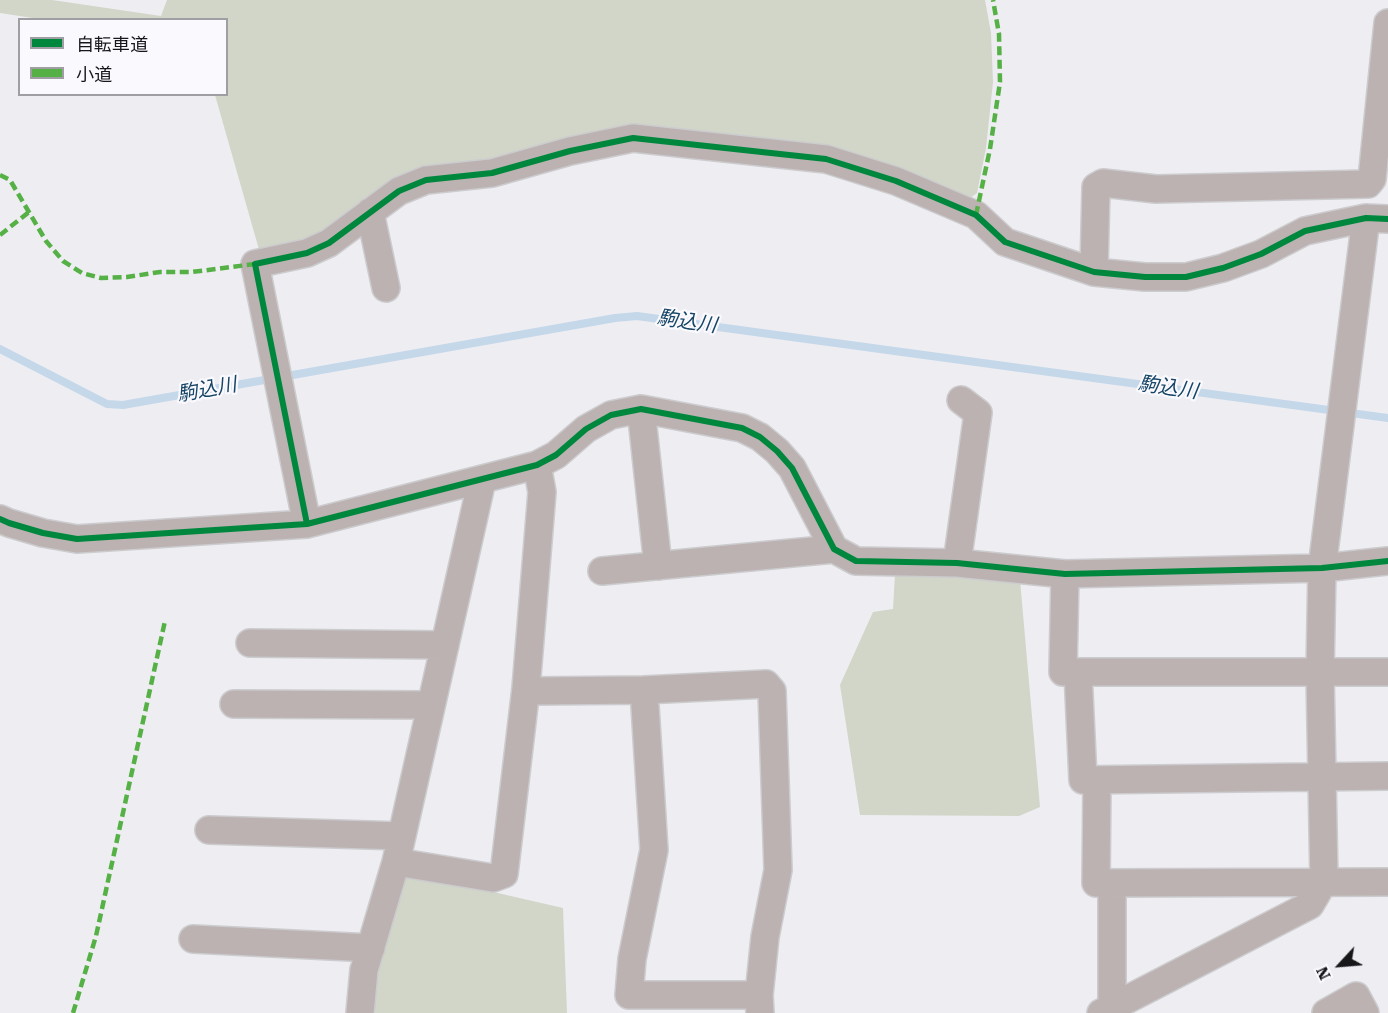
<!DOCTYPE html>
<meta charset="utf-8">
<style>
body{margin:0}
#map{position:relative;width:1388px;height:1013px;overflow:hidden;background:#eeedf2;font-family:"Roboto Serif","Noto Sans JP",serif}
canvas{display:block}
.legend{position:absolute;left:18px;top:18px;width:210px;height:78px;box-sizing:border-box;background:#faf9fe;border:2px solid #9f9ea2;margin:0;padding:8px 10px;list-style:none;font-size:18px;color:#171619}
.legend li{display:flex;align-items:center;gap:12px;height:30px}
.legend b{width:30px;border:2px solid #9f9ea2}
.north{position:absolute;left:1310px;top:935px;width:60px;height:60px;-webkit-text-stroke:4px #faf9fe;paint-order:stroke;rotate:244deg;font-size:16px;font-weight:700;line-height:24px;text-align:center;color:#171619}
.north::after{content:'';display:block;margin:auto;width:21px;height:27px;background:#171619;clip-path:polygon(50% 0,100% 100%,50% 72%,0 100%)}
</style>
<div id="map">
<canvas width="1388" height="1013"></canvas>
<ul class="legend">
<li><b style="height:8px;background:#00873e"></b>自転車道</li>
<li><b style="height:8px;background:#55b145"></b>小道</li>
</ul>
<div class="north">N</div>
</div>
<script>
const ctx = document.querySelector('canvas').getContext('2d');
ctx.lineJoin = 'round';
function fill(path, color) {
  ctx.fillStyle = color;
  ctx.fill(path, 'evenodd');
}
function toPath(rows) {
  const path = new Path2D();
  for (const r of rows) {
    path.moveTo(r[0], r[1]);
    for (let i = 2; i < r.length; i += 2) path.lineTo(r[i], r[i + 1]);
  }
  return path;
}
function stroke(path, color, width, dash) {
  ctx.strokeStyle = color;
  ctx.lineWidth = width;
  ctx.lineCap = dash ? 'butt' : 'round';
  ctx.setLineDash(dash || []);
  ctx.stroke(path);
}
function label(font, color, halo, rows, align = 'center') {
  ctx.font = font + ' "Roboto Serif","Noto Sans JP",serif';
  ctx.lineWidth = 4.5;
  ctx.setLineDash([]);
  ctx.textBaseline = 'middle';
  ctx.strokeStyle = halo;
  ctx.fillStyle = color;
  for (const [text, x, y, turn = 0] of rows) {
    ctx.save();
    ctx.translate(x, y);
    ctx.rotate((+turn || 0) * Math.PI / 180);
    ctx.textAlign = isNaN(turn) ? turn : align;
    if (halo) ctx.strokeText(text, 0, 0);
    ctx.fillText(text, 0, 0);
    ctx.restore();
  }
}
fill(toPath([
 [0,0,52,0,161,16,167,0,985,0,991,33,993,82,986,148,977,193,963,203,635,130,449,170,325,239,260,253,215,95,226,94,226,20,39,19,0,13],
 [895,574,1020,580,1040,807,1019,816,860,815,840,685,873,612,893,609],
 [406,872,563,908,567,1013,370,1013,375,971]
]), '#d1d6c9');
stroke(toPath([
 [0,349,107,404,123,405,615,318,637,316,1388,418]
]), '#c4d8ea', 8);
const minor = toPath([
 [370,212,386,288],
 [1094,272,1096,187,1103,183,1156,189,1368,184,1372,179,1388,23],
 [641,409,658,566],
 [537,465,542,492,526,688,533,691,644,690,766,684,772,691,778,870,765,937,759,995,760,1013],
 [0,519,9,523,43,533,77,539,307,524,537,465,556,455,586,429,611,415,641,409,742,428,760,437,777,451,792,468,834,549,856,561,957,563,1065,574,1322,568,1388,561],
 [307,524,255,264,307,253,329,243,399,191,426,180,492,173,570,151,633,138,826,159,896,181,976,215,1005,242,1094,272,1145,277,1186,277,1223,268,1261,254,1305,231,1366,218,1388,219],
 [957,563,978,413,961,400],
 [602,571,834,549],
 [1065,574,1063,672,1388,672],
 [250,643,445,645],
 [1078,672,1083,780,1388,776],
 [644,690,654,850,632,959,629,995,759,995],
 [234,704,430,705],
 [1097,781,1096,883,1388,882],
 [209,830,401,836],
 [396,862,493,878,504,874,526,688],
 [193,939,371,948],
 [1112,1007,1112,883],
 [360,1013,364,970,396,862,482,480],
 [1101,1013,1310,905,1324,881,1320,673,1322,568,1366,218],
 [1326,1013,1356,996,1365,1013]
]);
stroke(minor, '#cccbce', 30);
stroke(minor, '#bbb2b1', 27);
stroke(toPath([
 [0,175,10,180,46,241,63,261,82,273,101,278,127,277,160,272,192,272,255,264],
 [976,215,990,149,1000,82,999,34,993,0],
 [0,235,29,212],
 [73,1013,96,936,165,621]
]), '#55b145', 4.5, [9, 4.5]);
stroke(toPath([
 [0,519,9,523,43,533,77,539,307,524,537,465,556,455,586,429,611,415,641,409,742,428,760,437,777,451,792,468,834,549,856,561,957,563,1065,574,1322,568,1388,561],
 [307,524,255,264,307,253,329,243,399,191,426,180,492,173,570,151,633,138,826,159,896,181,976,215,1005,242,1094,272,1145,277,1186,277,1223,268,1261,254,1305,231,1366,218,1388,219]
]), '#00873e', 6);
label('italic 20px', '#164566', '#faf9fe', [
 ["駒込川",687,322,8],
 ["駒込川",1168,388,8],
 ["駒込川",207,390,-10]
]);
</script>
